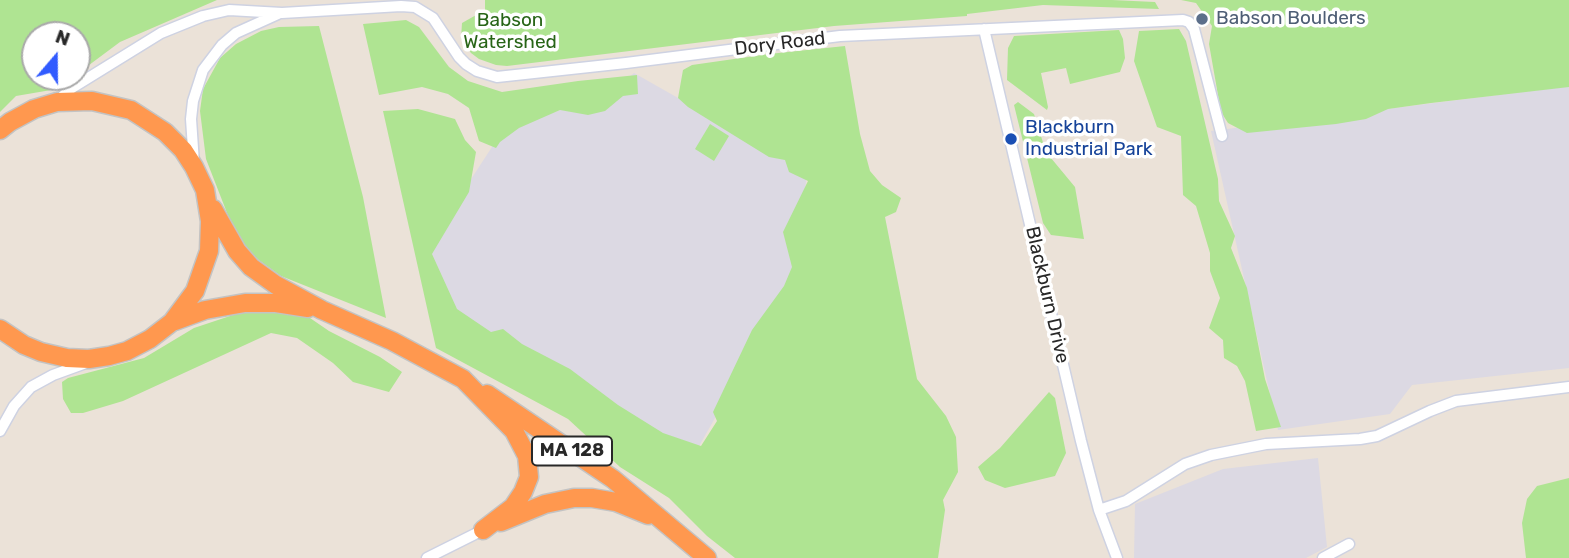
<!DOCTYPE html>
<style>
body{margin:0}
#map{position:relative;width:1569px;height:558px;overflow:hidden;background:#ebe2d8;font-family:Rubik,sans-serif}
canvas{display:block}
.north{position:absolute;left:21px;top:21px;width:70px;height:70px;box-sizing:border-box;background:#fff;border:2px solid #a9a9a9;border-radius:50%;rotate:20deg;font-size:19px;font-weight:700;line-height:28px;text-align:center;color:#282828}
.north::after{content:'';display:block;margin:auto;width:24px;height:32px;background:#315bff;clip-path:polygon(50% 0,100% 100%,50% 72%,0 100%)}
</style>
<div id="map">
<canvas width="1569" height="558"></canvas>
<div class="north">N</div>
</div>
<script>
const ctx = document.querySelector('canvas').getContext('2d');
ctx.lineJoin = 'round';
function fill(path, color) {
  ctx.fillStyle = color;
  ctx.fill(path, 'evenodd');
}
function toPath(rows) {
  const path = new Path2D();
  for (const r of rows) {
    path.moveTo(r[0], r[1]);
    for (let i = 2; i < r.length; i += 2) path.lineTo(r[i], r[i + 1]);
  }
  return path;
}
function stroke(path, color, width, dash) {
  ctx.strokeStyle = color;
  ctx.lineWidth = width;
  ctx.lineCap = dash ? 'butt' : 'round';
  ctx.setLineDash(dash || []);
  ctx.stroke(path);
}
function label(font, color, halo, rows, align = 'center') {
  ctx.font = font + ' Rubik,sans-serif';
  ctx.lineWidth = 7;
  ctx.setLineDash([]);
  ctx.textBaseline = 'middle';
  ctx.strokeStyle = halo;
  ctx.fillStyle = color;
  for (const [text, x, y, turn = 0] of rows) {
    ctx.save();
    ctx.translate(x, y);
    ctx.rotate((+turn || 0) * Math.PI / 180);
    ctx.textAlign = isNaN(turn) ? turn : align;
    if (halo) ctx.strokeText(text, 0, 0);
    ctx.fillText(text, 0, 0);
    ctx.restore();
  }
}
fill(toPath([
 [634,73,807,171,797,274,694,455,450,314,425,250,503,130,566,108,594,108],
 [1569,86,1569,368,1412,385,1390,414,1278,430,1211,131],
 [1318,458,1327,547,1306,558,1134,558,1135,504,1223,469]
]), '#dcd9e3');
fill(toPath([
 [0,0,217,0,120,42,77,74,77,35,35,35,35,77,73,77,57,89,16,96,0,112],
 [485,0,1112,0,1155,2,1159,9,1043,5,967,14,967,16,834,26,507,66,496,65,479,59,471,53,461,39,462,23,485,10],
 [1181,0,1569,0,1569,87,1431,103,1388,109,1366,119,1336,124,1247,133,1228,123,1221,112,1209,44,1212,26,1196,3],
 [406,20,419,27,449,67,468,81,502,92,578,81,637,75,638,94,623,96,605,111,588,115,560,110,519,128,500,142,496,148,479,141,469,108,448,94,422,87,379,95,363,24],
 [319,26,363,197,386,318,281,276,256,258,242,242,229,218,206,159,200,111,203,89,220,58,236,44,261,31,279,27],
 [1179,29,1186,41,1218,179,1219,201,1235,236,1231,248,1247,288,1265,379,1281,427,1256,431,1245,381,1237,366,1224,358,1223,340,1209,328,1220,298,1210,271,1210,253,1196,206,1183,195,1181,136,1157,127,1134,61,1139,31],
 [1119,30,1123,39,1125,58,1120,72,1070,84,1066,68,1041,73,1048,107,1047,110,1007,80,1008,48,1014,36],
 [845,46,860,134,870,171,882,185,901,198,896,212,885,217,917,379,946,416,956,437,958,472,943,500,945,510,938,558,735,558,707,536,669,498,620,467,568,419,436,348,383,111,418,109,455,119,465,140,476,152,469,192,432,254,457,309,491,332,503,329,522,344,570,369,618,405,663,433,701,446,717,421,713,412,752,330,784,286,792,267,783,232,808,181,789,172,785,160,769,157,688,107,678,98,683,70,692,65,769,54],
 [1018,102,1034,114,1046,152,1075,187,1084,239,1051,235,1043,223,1014,105],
 [710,124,729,136,714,161,695,149],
 [273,312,310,318,329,331,380,357,402,372,389,392,353,382,333,363,297,338,271,333,123,401,83,413,71,413,63,399,62,382,68,378,144,358,194,328,239,313],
 [1049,392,1055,398,1066,453,1055,476,1005,488,985,480,978,467,1000,448],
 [1569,478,1569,558,1526,558,1522,523,1527,499,1537,486]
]), '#afe492');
const street = toPath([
 [984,29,1081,441,1099,510,1117,558],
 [57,101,72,88,161,33,203,16,229,10,282,13,401,6,415,7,433,18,459,57,466,64,477,71,497,77,626,63,840,36,1183,20,1189,22,1194,29,1222,136],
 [194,163,191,119,193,101,203,70,222,45,236,33,278,14],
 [0,431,14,406,31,387,53,375,86,363],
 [1099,510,1126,501,1185,464,1211,455,1266,444,1360,439,1377,436,1430,411,1456,401,1569,387],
 [427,558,483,530],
 [1323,558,1349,544]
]);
const highway = toPath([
 [0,130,10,122,34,109,57,102,92,101,131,110,165,132,183,150,194,167,205,190,210,221,209,251,195,291,172,322,150,339,127,351,109,356,89,359,67,358,41,352,24,345,0,329],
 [213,209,237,251,251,267,276,285,322,310,392,341,463,379,514,431,527,456,529,477,523,492,513,507,483,530],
 [175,321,205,310,245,303,276,303,308,308],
 [487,394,613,479,707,558],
 [501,522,545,504,574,498,592,498,616,502,648,515]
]);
stroke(street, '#ced2e2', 13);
stroke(highway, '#c3c3c3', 21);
stroke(street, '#fff', 10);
stroke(highway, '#ff984f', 18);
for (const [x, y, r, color] of [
 [1202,19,7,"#5c6f8a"],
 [1011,139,7,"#1a4fb4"]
]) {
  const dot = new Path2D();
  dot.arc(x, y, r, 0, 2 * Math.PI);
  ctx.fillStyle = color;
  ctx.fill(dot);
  stroke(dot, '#fff', 2.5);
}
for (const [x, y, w] of [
 [572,451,80]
]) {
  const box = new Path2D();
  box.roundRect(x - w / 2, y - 14.5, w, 29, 5);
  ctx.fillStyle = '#fff';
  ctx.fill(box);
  stroke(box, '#282828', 2);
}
label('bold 18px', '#282828', null, [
 ["MA 128",572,451]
]);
label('19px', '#4e5e75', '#fff', [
 ["Babson Boulders",1216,19]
], 'left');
label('19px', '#286517', '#fff', [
 ["Babson",510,21],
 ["Watershed",510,43]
]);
label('19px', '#282828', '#fff', [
 ["Dory Road",780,44,-7],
 ["Blackburn Drive",1047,295,77]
]);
label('19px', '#164399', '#fff', [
 ["Blackburn",1025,128],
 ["Industrial Park",1025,150]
], 'left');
</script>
